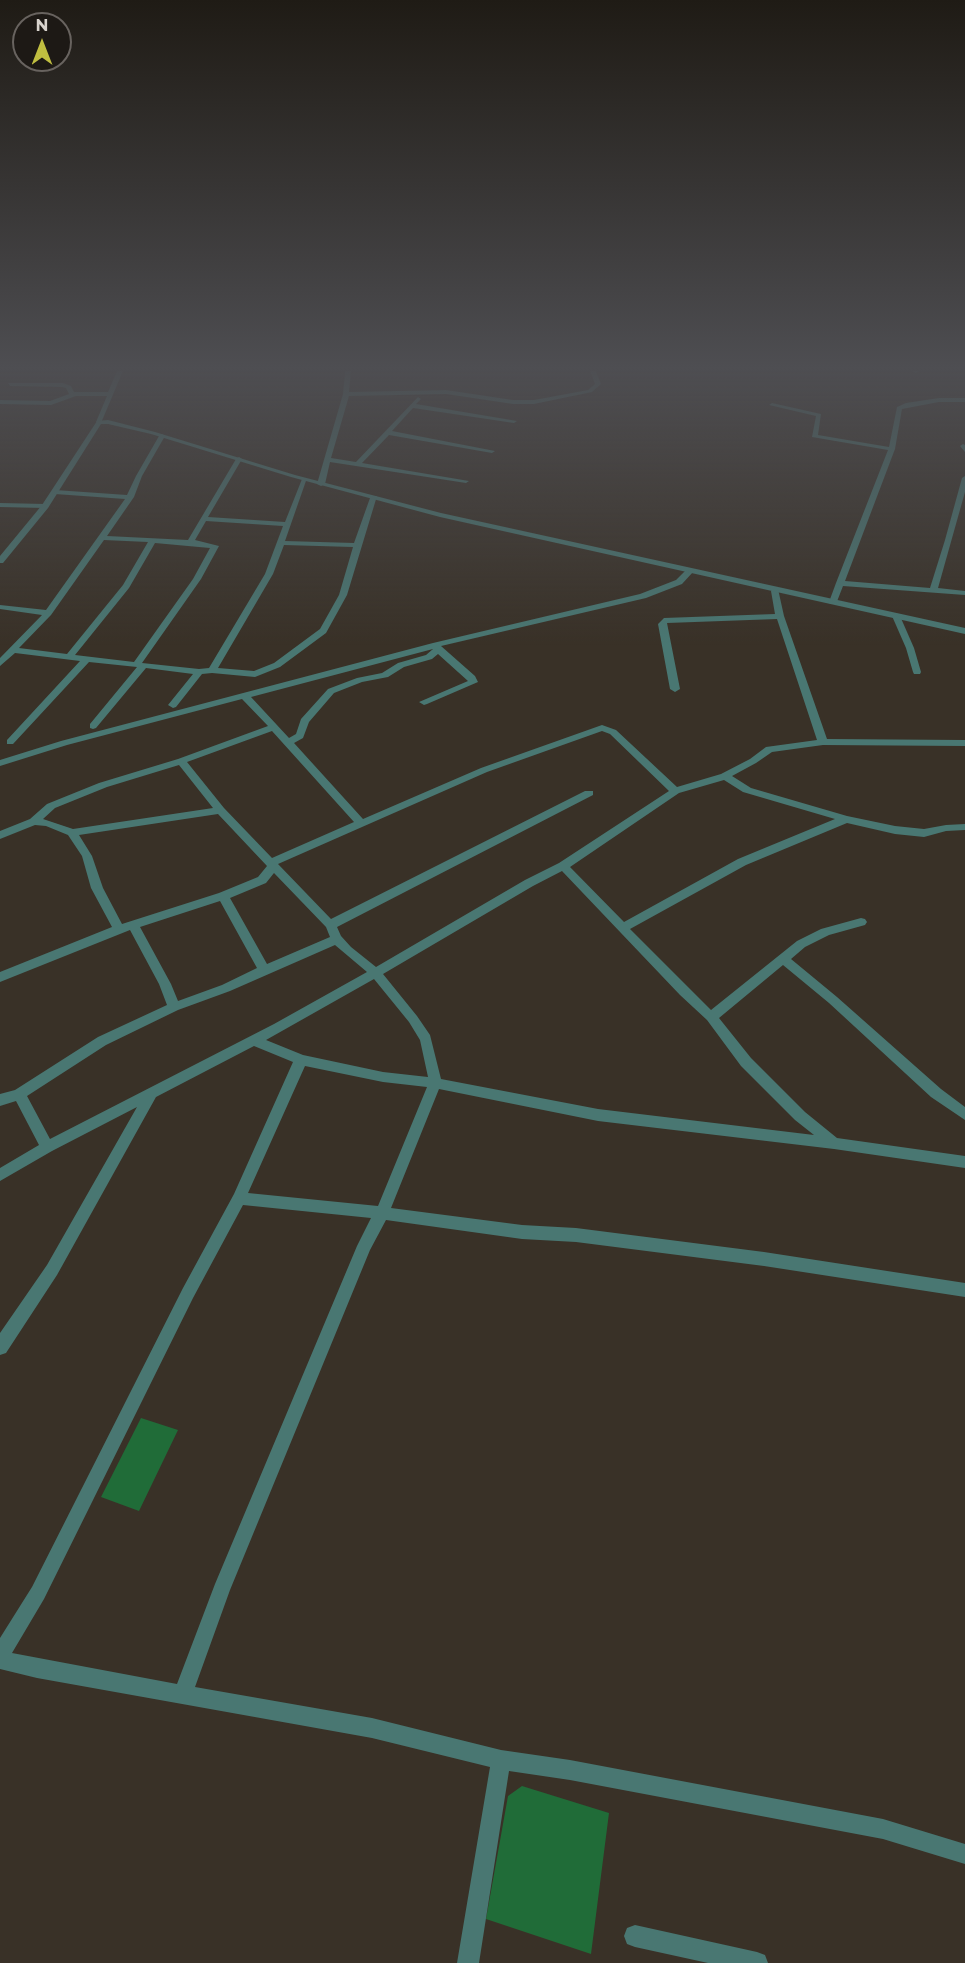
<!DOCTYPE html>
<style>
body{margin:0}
#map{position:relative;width:965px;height:1963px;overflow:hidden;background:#393127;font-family:Montserrat,sans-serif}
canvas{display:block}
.north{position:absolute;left:12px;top:12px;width:60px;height:60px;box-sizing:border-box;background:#1d1915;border:2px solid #68635f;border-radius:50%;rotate:0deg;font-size:16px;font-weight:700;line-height:24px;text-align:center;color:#d8d3cd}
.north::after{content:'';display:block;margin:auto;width:21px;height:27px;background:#c0be40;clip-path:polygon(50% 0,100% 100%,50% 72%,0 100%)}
</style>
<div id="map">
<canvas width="965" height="1963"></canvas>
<div class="north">N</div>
</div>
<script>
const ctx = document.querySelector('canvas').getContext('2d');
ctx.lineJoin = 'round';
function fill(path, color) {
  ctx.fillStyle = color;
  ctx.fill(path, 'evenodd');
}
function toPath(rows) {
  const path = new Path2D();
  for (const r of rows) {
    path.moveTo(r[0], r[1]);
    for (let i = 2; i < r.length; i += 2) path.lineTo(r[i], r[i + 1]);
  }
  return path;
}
fill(toPath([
 [141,1418,178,1430,139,1511,101,1497],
 [522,1786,609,1813,591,1954,486,1919,508,1796]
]), '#206c38');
fill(toPath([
 [117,371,123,371,101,423,96,422,107,396,76,396,51,405,0,404,0,400,50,401,69,394,66,388,62,387,10,386,8,383,63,383,71,386,74,392,108,392,117,371],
 [345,371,351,371,349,392,446,390,513,400,534,400,588,390,595,384,590,371,596,371,601,384,592,392,534,404,513,404,446,394,349,396,331,458,356,462,418,397,421,399,416,404,517,421,514,423,413,408,392,431,495,451,492,453,389,435,362,463,469,481,466,483,330,462,325,484,321,486,317,484,343,394,345,371],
 [912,371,919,371,916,373,912,371],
 [939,398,965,398,965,402,939,402,902,409,895,449,845,581,930,588,945,540,962,478,965,476,965,492,938,588,965,591,965,595,843,586,836,604,830,604,829,602,836,583,888,450,812,437,816,416,769,405,772,403,821,414,818,435,889,447,897,407,906,403,939,398],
 [162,434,165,436,142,476,134,497,107,536,188,540,236,459,239,457,242,459,208,517,285,522,302,479,307,478,285,541,354,543,370,498,377,496,347,595,326,633,280,667,255,677,212,673,202,674,176,707,173,708,168,705,193,674,146,668,96,728,93,729,90,728,90,724,137,667,89,662,13,744,7,744,7,740,80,661,15,653,0,666,0,658,42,615,0,609,0,605,46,610,125,499,55,494,51,492,55,490,127,495,136,476,159,436,162,434],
 [206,521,283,526,265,574,209,668,199,669,142,663,201,579,219,546,195,540,206,521],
 [104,540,148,542,123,585,67,654,19,648,51,615,104,540],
 [155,543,210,548,193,579,134,662,75,655,129,588,155,543],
 [284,545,353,547,339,595,320,629,274,663,254,671,218,668,273,574,284,545],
 [963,444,965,445,965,452,960,446,963,444],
 [0,503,45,504,49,506,45,508,0,507,0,503],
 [686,570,693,572,682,584,646,598,441,646,475,676,478,682,427,704,424,705,419,702,468,681,438,654,432,659,404,667,388,677,362,682,334,693,309,722,303,738,294,743,363,819,481,768,602,725,616,730,677,787,721,774,750,759,766,747,817,740,777,619,667,623,680,689,675,692,670,689,658,624,664,618,775,614,771,591,778,589,784,616,827,739,965,740,965,746,823,745,772,752,756,763,732,776,751,788,847,816,895,826,924,829,946,825,965,824,965,830,946,831,924,837,895,834,847,823,746,865,630,929,711,1010,797,941,821,929,861,918,865,919,867,922,865,925,829,935,805,947,791,959,837,997,941,1089,965,1107,965,1120,931,1097,829,1003,783,965,719,1018,751,1058,805,1112,837,1138,965,1156,965,1168,834,1149,598,1121,439,1089,391,1208,522,1225,576,1228,764,1252,965,1283,965,1297,764,1266,576,1242,522,1239,386,1220,370,1250,230,1590,195,1687,372,1718,501,1750,570,1760,883,1819,965,1844,965,1864,883,1839,570,1780,509,1771,479,1963,457,1963,490,1767,372,1738,37,1678,0,1669,0,1638,32,1587,183,1288,234,1194,293,1062,254,1046,156,1097,57,1275,6,1353,0,1355,0,1333,47,1265,137,1107,52,1151,0,1181,0,1168,39,1145,16,1101,0,1106,0,1094,15,1090,98,1037,167,1005,159,984,130,930,0,982,0,972,112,927,91,888,82,856,68,835,46,826,35,825,0,839,0,831,30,819,47,804,99,783,178,759,268,726,242,699,67,745,0,766,0,760,61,741,433,643,640,594,676,580,686,570],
 [433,649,426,655,398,663,382,673,357,678,328,689,301,719,296,734,289,738,251,697,433,649],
 [272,731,354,822,272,858,224,808,187,762,272,731],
 [602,731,610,734,669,791,559,863,525,880,376,967,351,947,341,936,337,927,593,795,593,791,585,791,331,919,278,864,487,772,602,731],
 [179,765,213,808,73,829,43,819,55,808,107,787,179,765],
 [724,780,743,792,835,819,738,859,624,922,570,867,679,793,724,780],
 [218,814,267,866,258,877,219,893,122,924,103,888,92,856,79,835,218,814],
 [562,871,680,995,707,1020,741,1066,795,1120,814,1135,598,1109,441,1079,430,1035,417,1016,383,974,533,886,562,871],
 [274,873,326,927,330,937,267,964,230,898,266,883,274,873],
 [220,901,257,968,222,985,178,1001,171,984,140,927,220,901],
 [335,945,367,972,274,1024,50,1139,27,1096,106,1045,178,1010,230,991,335,945],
 [374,979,409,1022,420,1040,428,1077,383,1072,303,1055,266,1040,374,979],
 [305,1066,383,1082,427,1087,378,1206,248,1193,305,1066],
 [243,1205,371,1218,357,1246,215,1584,177,1684,12,1653,44,1599,193,1298,243,1205],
 [896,613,900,616,914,648,921,672,920,674,914,674,913,672,906,648,892,616,896,613],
 [635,1925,757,1952,765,1955,768,1963,708,1963,635,1947,627,1944,624,1936,627,1928,635,1925]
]), '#497772');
fill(toPath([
 [108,420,155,432,295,475,441,513,965,628,965,634,440,517,291,477,151,434,108,424,101,424,48,508,3,563,0,563,0,556,42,505,97,421,108,420]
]), '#497772');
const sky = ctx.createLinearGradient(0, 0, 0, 646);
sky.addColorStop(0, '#1f1b15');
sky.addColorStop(0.57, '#4e4e52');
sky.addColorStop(1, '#4e4e5200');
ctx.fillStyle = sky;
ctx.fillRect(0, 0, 965, 646);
</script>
